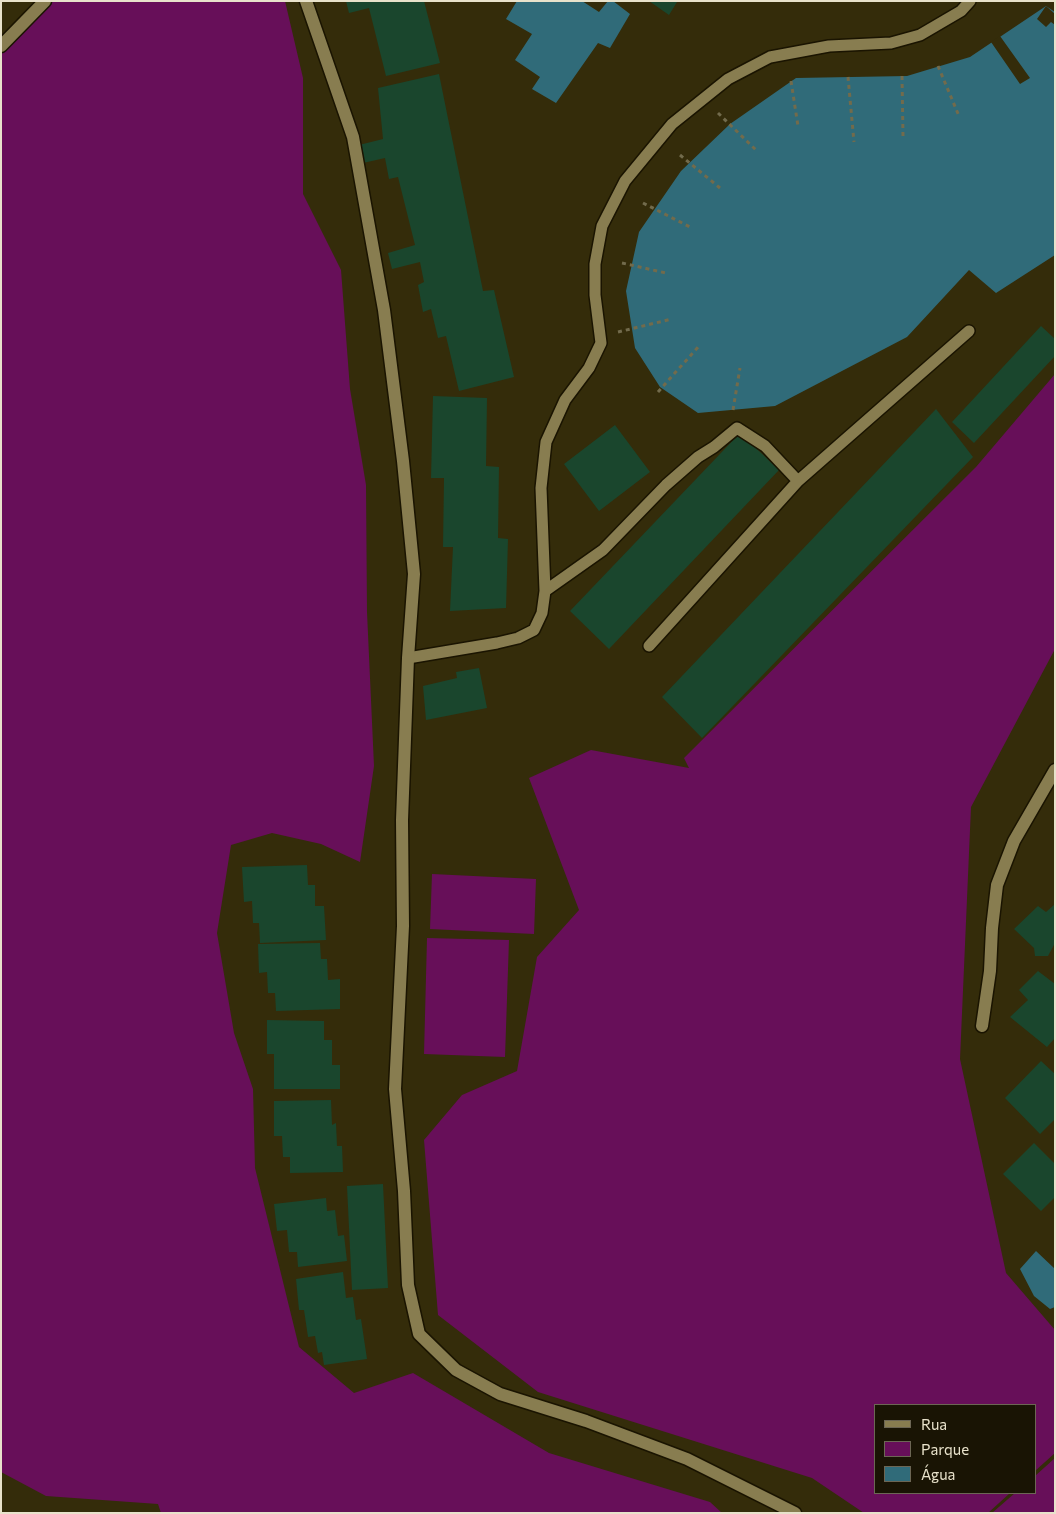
<!DOCTYPE html>
<meta charset="utf-8">
<style>
body{margin:0}
#map{position:relative;width:1056px;height:1514px;overflow:hidden;background:#342c0a;font-family:Commissioner,sans-serif}
canvas{display:block}
.frame{position:absolute;inset:0;border:2px solid #e8e2cb;pointer-events:none}
.legend{position:absolute;left:874px;top:1404px;width:162px;height:90px;box-sizing:border-box;background:#191404;border:1px solid #6c6654;margin:0;padding:6px 9px;list-style:none;font-size:15px;color:#e8e2cb}
.legend li{display:flex;align-items:center;gap:10px;height:25px}
.legend b{width:25px;border:1px solid #6c6654}
</style>
<div id="map">
<canvas width="1056" height="1514"></canvas>
<div class="frame"></div>
<ul class="legend">
<li><b style="height:6px;background:#887d50"></b>Rua</li>
<li><b style="height:14px;background:#670f59"></b>Parque</li>
<li><b style="height:14px;background:#306b79"></b>Água</li>
</ul>
</div>
<script>
const ctx = document.querySelector('canvas').getContext('2d');
ctx.lineJoin = 'round';
function fill(path, color) {
  ctx.fillStyle = color;
  ctx.fill(path, 'evenodd');
}
function toPath(rows) {
  const path = new Path2D();
  for (const r of rows) {
    path.moveTo(r[0], r[1]);
    for (let i = 2; i < r.length; i += 2) path.lineTo(r[i], r[i + 1]);
  }
  return path;
}
function stroke(path, color, width, dash) {
  ctx.strokeStyle = color;
  ctx.lineWidth = width;
  ctx.lineCap = dash ? 'butt' : 'round';
  ctx.setLineDash(dash || []);
  ctx.stroke(path);
}
fill(toPath([
 [47,1,285,1,303,78,303,194,341,270,350,389,366,485,367,612,374,766,360,862,321,844,272,833,231,845,217,933,234,1033,253,1089,255,1168,299,1347,354,1393,413,1373,549,1453,710,1502,722,1513,161,1513,158,1504,46,1496,1,1472,1,38],
 [1055,374,1055,649,971,807,960,1059,1006,1273,1055,1330,1055,1453,1035,1471,1035,1405,875,1405,875,1493,1010,1493,988,1513,864,1513,812,1478,538,1392,438,1315,424,1140,462,1095,517,1071,537,957,579,910,529,778,591,750,689,768,684,758,976,467],
 [432,874,536,879,534,934,430,929],
 [427,938,509,940,505,1057,424,1054],
 [1055,1458,1055,1513,992,1513,1015,1493,1035,1493,1035,1476]
]), '#670f59');
fill(toPath([
 [517,1,582,1,599,12,608,1,613,1,630,14,610,48,598,43,556,103,532,89,540,77,515,60,532,34,506,19],
 [1046,6,1055,12,1055,255,996,293,969,270,907,337,775,406,698,413,660,387,635,348,626,291,639,232,681,171,730,124,796,78,907,76,970,57],
 [1036,1251,1055,1269,1055,1307,1050,1309,1034,1296,1020,1269]
]), '#306b79');
fill(toPath([
 [1046,6,1055,14,1055,25,1051,22,1046,27,1037,19],
 [1000,36,1030,78,1020,84,991,42]
]), '#342c0a');
fill(toPath([
 [346,1,424,1,440,63,386,76,369,8,349,13],
 [649,1,675,1,677,2,669,15],
 [439,74,483,291,494,290,514,377,459,391,446,336,438,338,431,309,423,312,418,285,424,282,420,262,392,269,388,253,415,245,398,177,389,179,385,158,363,163,359,145,383,139,378,88],
 [1041,326,1055,339,1055,356,974,443,952,422],
 [433,396,487,398,486,466,499,467,498,538,508,539,506,608,450,611,453,547,443,547,444,478,431,478],
 [936,409,973,457,702,738,662,697],
 [615,425,650,472,599,511,564,464],
 [740,433,779,470,609,649,570,611],
 [479,668,487,708,426,720,423,686,457,678,456,672],
 [307,865,308,885,315,885,315,906,324,906,326,940,260,943,259,923,253,923,252,901,244,902,242,867],
 [1055,904,1055,943,1048,956,1035,956,1034,948,1014,929,1038,906,1046,912],
 [320,943,321,959,327,959,328,980,340,979,340,1009,276,1011,275,993,268,993,267,972,259,973,258,944],
 [1038,971,1055,984,1055,1038,1047,1047,1010,1017,1028,1000,1019,990],
 [267,1020,324,1021,324,1040,332,1040,332,1065,340,1065,340,1089,274,1089,274,1054,267,1054],
 [1041,1061,1055,1074,1055,1119,1040,1134,1005,1098],
 [331,1100,332,1125,336,1123,337,1146,342,1146,343,1172,290,1173,290,1157,283,1157,282,1136,274,1136,274,1101],
 [1034,1143,1055,1164,1055,1197,1041,1211,1003,1174],
 [383,1184,388,1288,352,1290,347,1186],
 [326,1198,327,1211,335,1210,338,1236,344,1235,347,1261,298,1267,297,1252,289,1252,287,1230,277,1231,274,1204],
 [343,1272,346,1298,353,1297,356,1320,361,1319,367,1359,324,1365,322,1352,318,1353,315,1336,308,1337,304,1310,299,1310,296,1279]
]), '#1a462d');
const service = toPath([
 [545,591,603,550,666,485,698,457,714,447,737,428,765,446,798,481,969,331],
 [649,646,798,481],
 [408,658,497,643,518,638,534,630,542,613,545,591,541,488,546,442,565,400,589,368,601,343,595,295,595,264,602,226,625,181,672,124,728,79,770,57,829,46,891,43,920,35,961,11,970,1]
]);
const minor = toPath([
 [1,46,45,1],
 [982,1026,990,971,992,928,997,885,1014,841,1055,770]
]);
const tertiary = toPath([
 [306,1,353,137,384,310,403,461,414,574,408,658,402,820,403,926,395,1089,404,1191,408,1285,419,1334,456,1370,500,1394,586,1421,687,1459,795,1513]
]);
stroke(service, '#1a1401', 14);
stroke(minor, '#1a1401', 15);
stroke(tertiary, '#1a1401', 15);
stroke(toPath([
 [938,66,959,116],
 [902,76,903,136],
 [848,77,854,142],
 [791,81,798,126],
 [718,113,757,151],
 [680,155,720,188],
 [643,203,692,228],
 [622,263,666,273],
 [618,332,672,319],
 [658,392,699,346],
 [733,410,740,368]
]), '#726b4c', 3, [4, 4]);
stroke(service, '#887d50', 11);
stroke(minor, '#887d50', 12);
stroke(tertiary, '#887d50', 12);
</script>
